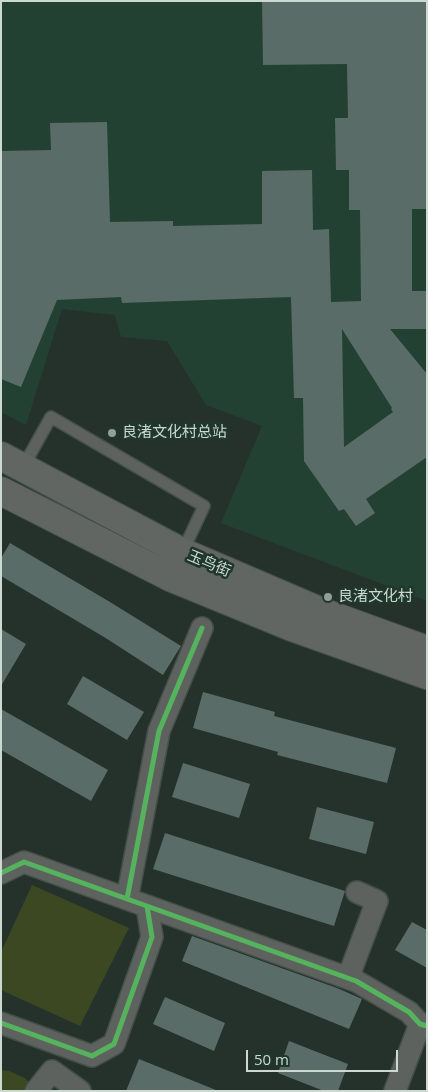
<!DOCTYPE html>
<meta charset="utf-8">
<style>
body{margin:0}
#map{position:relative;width:428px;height:1092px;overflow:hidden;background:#25322c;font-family:"Open Sans",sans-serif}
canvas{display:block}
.frame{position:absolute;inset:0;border:2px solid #cbd9d1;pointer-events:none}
.scale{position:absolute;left:246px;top:1050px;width:152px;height:22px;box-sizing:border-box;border:2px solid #cbd9d1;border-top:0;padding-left:6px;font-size:15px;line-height:18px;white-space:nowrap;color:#cbd9d1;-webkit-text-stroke:4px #20372c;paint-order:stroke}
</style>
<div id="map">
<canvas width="428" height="1092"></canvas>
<div class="frame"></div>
<div class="scale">50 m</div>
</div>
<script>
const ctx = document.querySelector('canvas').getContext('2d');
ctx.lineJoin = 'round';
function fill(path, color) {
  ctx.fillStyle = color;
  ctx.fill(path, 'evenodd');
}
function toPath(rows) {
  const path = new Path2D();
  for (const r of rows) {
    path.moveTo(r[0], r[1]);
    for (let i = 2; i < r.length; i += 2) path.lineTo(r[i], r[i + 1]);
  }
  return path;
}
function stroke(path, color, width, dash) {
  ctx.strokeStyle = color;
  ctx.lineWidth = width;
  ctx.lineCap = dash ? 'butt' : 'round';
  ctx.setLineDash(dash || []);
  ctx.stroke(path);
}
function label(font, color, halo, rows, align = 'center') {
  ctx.font = font + ' "Open Sans","Noto Sans SC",sans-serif';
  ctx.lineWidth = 5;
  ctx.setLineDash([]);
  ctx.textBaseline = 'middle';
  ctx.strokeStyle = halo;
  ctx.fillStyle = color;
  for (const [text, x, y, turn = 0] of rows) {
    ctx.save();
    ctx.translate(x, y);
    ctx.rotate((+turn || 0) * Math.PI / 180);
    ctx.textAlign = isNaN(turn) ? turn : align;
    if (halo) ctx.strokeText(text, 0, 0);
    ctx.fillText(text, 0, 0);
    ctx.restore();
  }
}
fill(toPath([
 [1,1,427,1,427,601,221,523,262,426,206,405,167,341,121,337,115,315,62,309,26,425,1,412]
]), '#234133');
fill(toPath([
 [32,885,129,928,80,1026,1,990,1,952],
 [1,1070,9,1071,25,1078,37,1091,1,1091]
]), '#3b4822');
fill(toPath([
 [262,1,427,1,427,209,412,209,412,291,427,291,427,329,390,329,427,374,427,457,366,499,375,513,356,526,344,509,339,511,304,461,303,398,294,398,291,297,122,303,121,297,57,300,21,387,1,379,1,151,51,150,50,123,107,122,110,222,173,221,173,226,262,224,262,171,312,170,313,230,329,229,331,302,361,301,360,210,349,210,349,170,336,170,335,118,348,118,347,64,263,65],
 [342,329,392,408,391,409,393,412,344,447],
 [10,543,110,602,181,646,163,675,104,637,1,576,1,558],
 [1,629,26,644,1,686],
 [83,676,144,712,127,740,67,704],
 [203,692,275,712,274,716,396,748,387,783,277,755,278,752,193,728],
 [1,709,108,770,91,801,1,750],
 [183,763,250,784,239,818,172,797],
 [317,807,374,822,366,854,309,839],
 [165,833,345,891,334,926,153,869],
 [412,922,427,930,427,968,395,950],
 [192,936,337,988,362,999,349,1029,182,961],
 [165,997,225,1023,214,1051,153,1024],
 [289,1041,348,1064,338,1091,324,1091,278,1073],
 [139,1059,216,1090,216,1091,126,1091]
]), '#596c67');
const lane = toPath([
 [23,467,51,417,204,506,182,553]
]);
const street = toPath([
 [1,873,24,862,356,981,409,1012,420,1024,427,1026],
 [127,899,159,731,202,628],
 [348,978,377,901,357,892],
 [1,1023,92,1056,114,1044,152,937,147,906],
 [36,1091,52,1071,80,1091],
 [395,1091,420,1024]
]);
const secondary = toPath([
 [1,456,182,552,322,612,427,650],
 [1,491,170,577,292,627,427,675]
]);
stroke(lane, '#444f4a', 14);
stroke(street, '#444f4a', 24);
stroke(secondary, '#444f4a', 30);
stroke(lane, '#5e625f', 11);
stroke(street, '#5e625f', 21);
stroke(secondary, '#616662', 28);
stroke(toPath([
 [1,873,24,862,356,981,409,1012,420,1024,427,1026],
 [127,899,159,731,202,628],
 [1,1023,92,1056,114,1044,152,937,147,906]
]), '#56b35d', 5);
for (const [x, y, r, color] of [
 [112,433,5,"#919f97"],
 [328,597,5,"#919f97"]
]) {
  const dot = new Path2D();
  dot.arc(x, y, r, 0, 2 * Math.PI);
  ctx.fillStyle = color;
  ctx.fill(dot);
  stroke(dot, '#20372c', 2);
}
label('15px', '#cbd9d1', '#20372c', [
 ["良渚文化村总站",122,433],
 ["良渚文化村",338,597]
], 'left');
label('15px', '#cbd9d1', '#20372c', [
 ["玉鸟街",209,564,23]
]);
</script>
